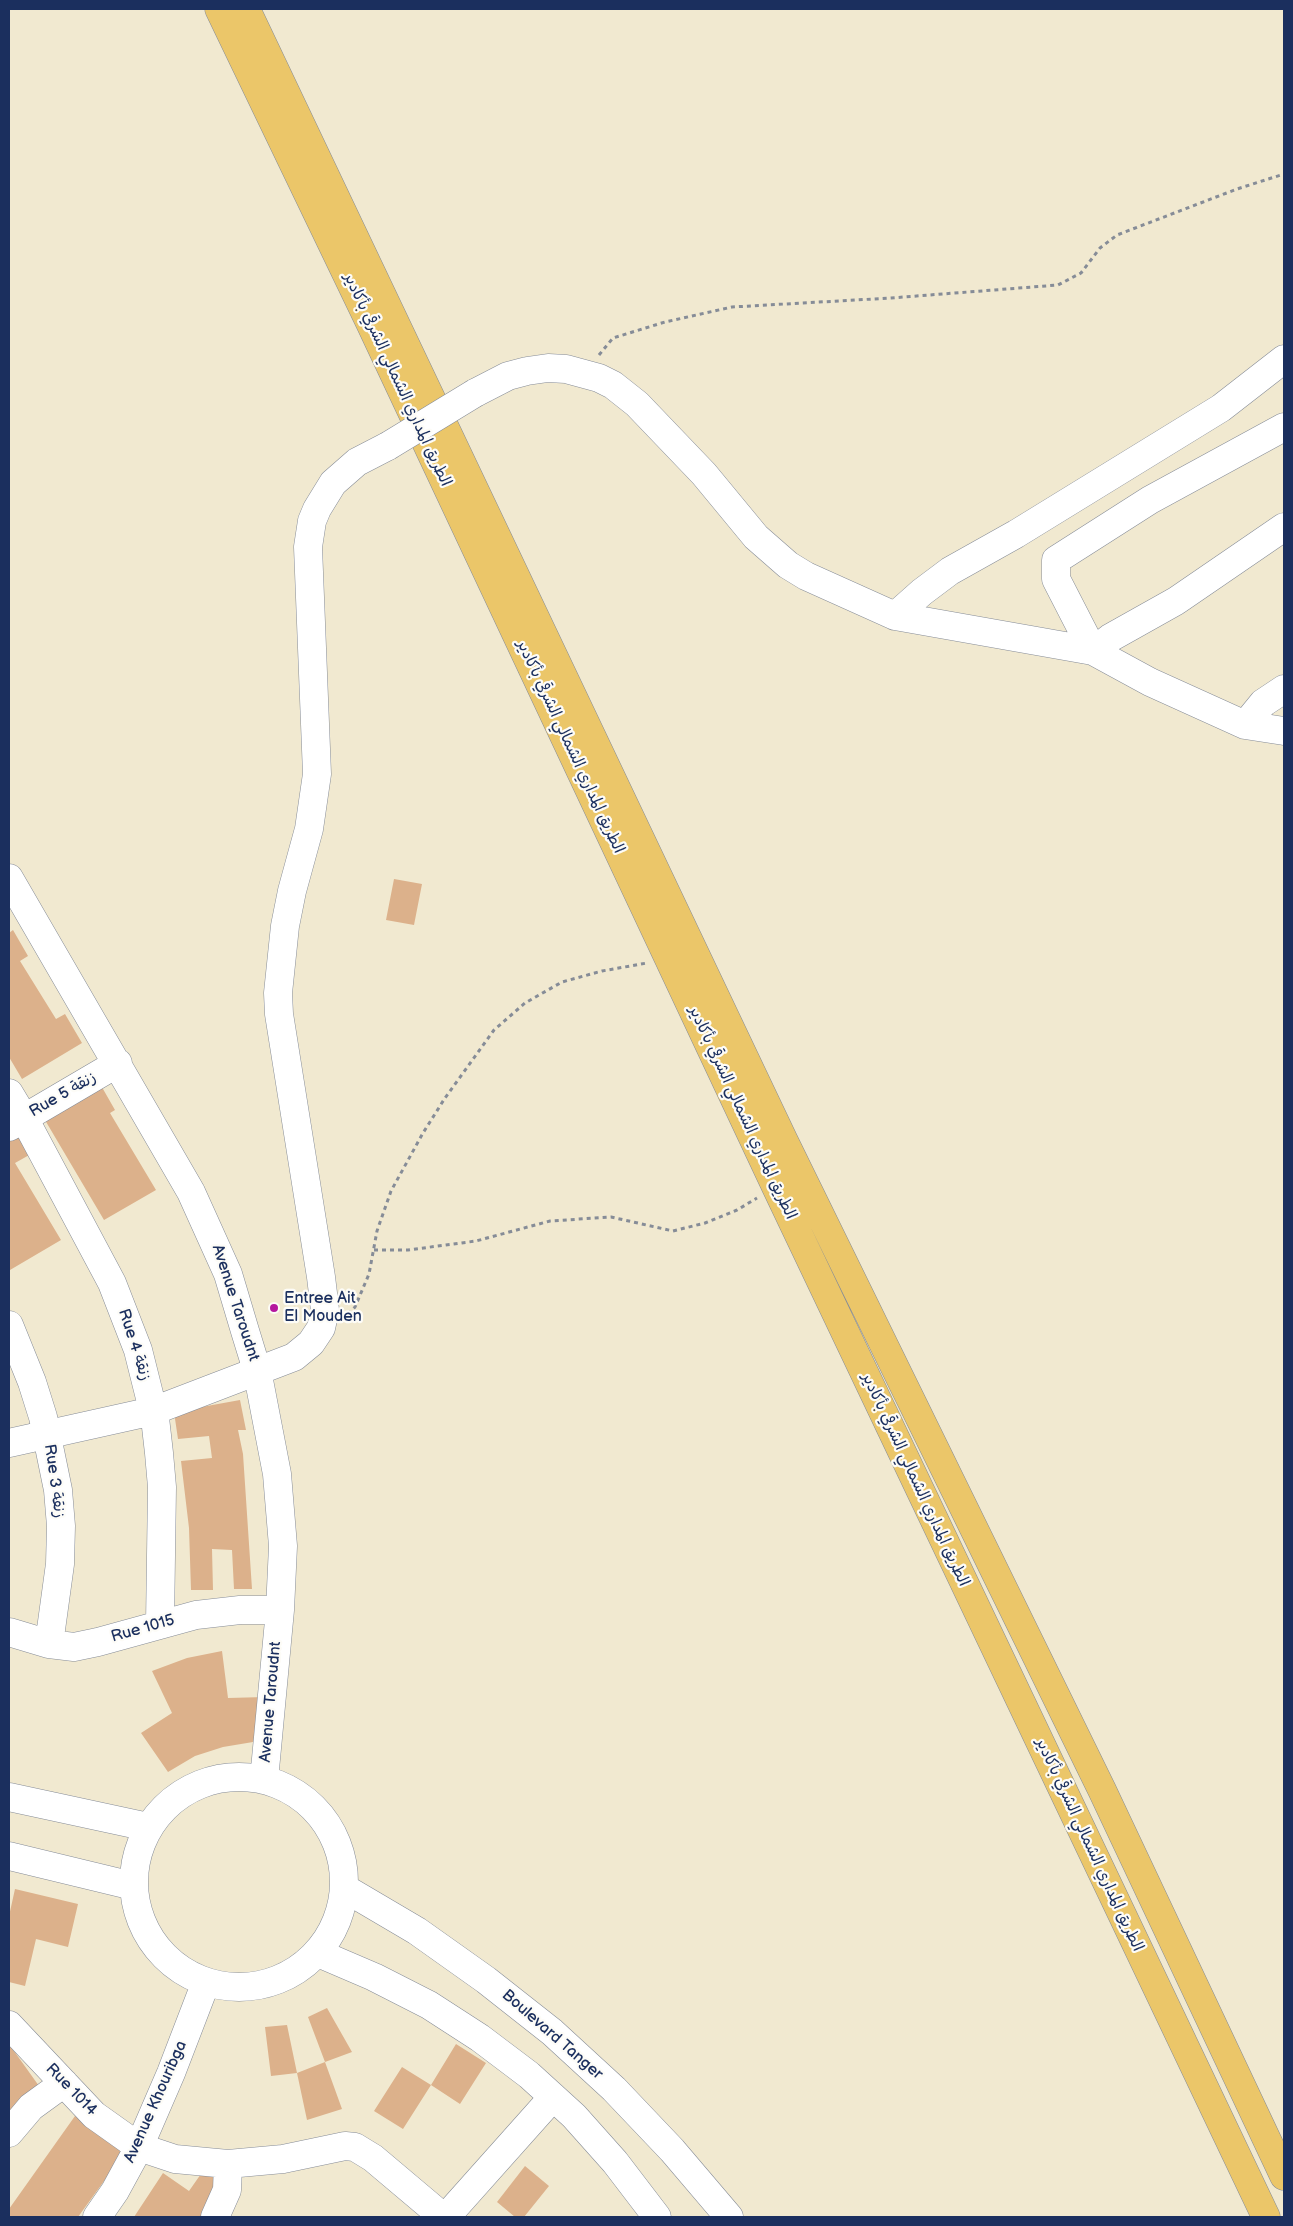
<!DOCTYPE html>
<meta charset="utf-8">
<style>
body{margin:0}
#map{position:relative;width:1293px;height:2226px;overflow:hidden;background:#f1e9d0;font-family:"Balsamiq Sans",sans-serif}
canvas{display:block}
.frame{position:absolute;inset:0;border:10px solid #1b2f5e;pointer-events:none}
</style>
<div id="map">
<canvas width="1293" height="2226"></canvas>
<div class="frame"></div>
</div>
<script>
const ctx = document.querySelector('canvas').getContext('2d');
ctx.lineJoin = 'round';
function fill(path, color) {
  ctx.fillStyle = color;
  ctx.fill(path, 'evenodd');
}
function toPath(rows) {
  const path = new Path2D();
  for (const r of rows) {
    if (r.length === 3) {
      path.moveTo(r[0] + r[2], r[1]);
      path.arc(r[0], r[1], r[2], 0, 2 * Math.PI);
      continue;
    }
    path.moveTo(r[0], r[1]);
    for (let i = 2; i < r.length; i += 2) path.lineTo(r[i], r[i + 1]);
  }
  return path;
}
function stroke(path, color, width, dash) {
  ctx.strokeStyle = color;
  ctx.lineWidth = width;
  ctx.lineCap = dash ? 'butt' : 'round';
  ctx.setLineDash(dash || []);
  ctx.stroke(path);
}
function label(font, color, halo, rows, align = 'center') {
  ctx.font = font + ' "Balsamiq Sans","Playpen Sans Arabic",sans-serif';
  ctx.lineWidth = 4.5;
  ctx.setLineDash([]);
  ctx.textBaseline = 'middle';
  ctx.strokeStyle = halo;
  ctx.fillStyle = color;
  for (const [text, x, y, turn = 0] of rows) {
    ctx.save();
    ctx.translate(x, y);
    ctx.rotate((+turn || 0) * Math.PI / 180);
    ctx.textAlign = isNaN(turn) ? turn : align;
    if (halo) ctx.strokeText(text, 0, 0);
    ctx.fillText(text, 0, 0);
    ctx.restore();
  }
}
fill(toPath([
 [394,879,422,884,414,925,386,920],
 [13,930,28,956,20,961,56,1019,65,1014,82,1043,22,1079,9,1057,9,933],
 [99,1082,115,1110,110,1113,156,1190,104,1220,42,1115],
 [14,1125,31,1154,15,1163,61,1240,10,1270,9,1129],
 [240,1400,246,1430,238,1430,243,1454,252,1589,234,1589,232,1550,212,1549,213,1590,191,1590,189,1528,181,1461,212,1458,209,1436,178,1439,174,1412],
 [222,1651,228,1698,265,1697,259,1741,223,1747,195,1756,168,1772,141,1733,172,1713,152,1671,187,1658],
 [15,1889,78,1904,68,1947,36,1939,25,1986,9,1982,9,1916],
 [327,2008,352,2052,325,2062,342,2109,307,2120,297,2073,325,2062,308,2017],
 [287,2025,297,2073,271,2076,265,2027],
 [9,2044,44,2093,9,2118],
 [456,2044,486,2063,460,2104,431,2085],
 [402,2067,431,2085,403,2129,374,2111],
 [75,2116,125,2152,78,2217,9,2217,9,2209],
 [525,2166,549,2186,524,2217,515,2217,497,2202],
 [203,2171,227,2186,207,2217,134,2217,163,2173,189,2191]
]), '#dcb18b');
const minor = toPath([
 [475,393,508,376,527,371,548,368,566,369,599,378,613,385,637,404,704,474,756,537,788,565,806,576,895,616,1093,651,1150,682,1245,725,1284,731],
 [1284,427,1150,500,1056,560,1056,579,1093,651,1110,638,1176,601,1284,527],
 [895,616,922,592,950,571,1016,534,1221,408,1284,359],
 [1245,725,1263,703,1284,689],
 [9,878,191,1192,228,1274,245,1331,257,1370,277,1474,283,1546,280,1610,264,1780],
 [9,1093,24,1118,112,1283,138,1350,155,1418,159,1453,162,1487,160,1624],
 [9,1127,118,1063],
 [9,1325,32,1382,43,1417,58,1490,61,1526,60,1564,49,1644],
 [9,1443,153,1411,294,1357,311,1343,321,1328,325,1310,321,1277,279,1014,278,993,285,926,292,891,309,829,317,774,308,547,312,521,317,509,333,483,357,462,388,446],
 [9,1632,49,1644,74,1647,98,1642,196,1615,240,1610,280,1610],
 [239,1882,105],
 [9,1797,148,1827],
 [9,1856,133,1886],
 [344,1888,417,1931,486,1980,552,2032,614,2089,672,2150,729,2217],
 [318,1953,374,1977,429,2005,480,2038,529,2075,574,2116,615,2162,657,2217],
 [9,2025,94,2115,139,2147,175,2159,228,2164,283,2159,345,2146,355,2147,373,2158,443,2217],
 [9,2133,31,2107,64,2083],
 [97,2217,115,2191,139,2147,171,2073,206,1982],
 [215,2217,227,2190,228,2164],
 [446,2217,553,2097]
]);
const highway = toPath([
 [219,9,370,323,776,1187,1266,2217],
 [246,9,784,1141,1102,1790,1284,2176]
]);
stroke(minor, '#868c97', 29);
stroke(highway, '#868c97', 29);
stroke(toPath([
 [599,355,613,338,665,322,732,307,891,298,1058,285,1081,273,1100,248,1117,235,1237,189,1284,174],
 [374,1250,408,1250,476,1241,550,1221,611,1217,673,1231,705,1223,737,1210,757,1198],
 [348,1314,355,1307,369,1274,377,1231,391,1191,423,1133,445,1098,494,1030,525,1003,562,982,602,971,647,963]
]), '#868c97', 3, [4, 4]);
stroke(minor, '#fff', 28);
stroke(highway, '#ebc669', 28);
const minorBridge = toPath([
 [388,446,475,393]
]);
stroke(minorBridge, '#868c97', 29, []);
stroke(minorBridge, '#fff', 28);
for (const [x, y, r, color] of [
 [274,1308,5,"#b5179e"]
]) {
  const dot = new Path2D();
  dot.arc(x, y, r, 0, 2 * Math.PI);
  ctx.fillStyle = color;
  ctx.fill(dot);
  stroke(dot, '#fdfcf7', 2);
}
label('16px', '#1b2f5e', '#fdfcf7', [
 ["الطريق المداري الشمالي الشرقي بأكادير",397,380,65],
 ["الطريق المداري الشمالي الشرقي بأكادير",570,747,65],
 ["Rue 5 زنقة",63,1095,-30],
 ["الطريق المداري الشمالي الشرقي بأكادير",742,1113,65],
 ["Avenue Taroudnt",235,1303,72],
 ["Rue 4 زنقة",134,1345,72],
 ["الطريق المداري الشمالي الشرقي بأكادير",915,1480,65],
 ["Rue 3 زنقة",54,1481,82],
 ["Rue 1015",143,1629,-16],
 ["Avenue Taroudnt",271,1702,-85],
 ["الطريق المداري الشمالي الشرقي بأكادير",1089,1845,65],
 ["Boulevard Tanger",552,2035,41],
 ["Rue 1014",71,2090,46],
 ["Avenue Khouribga",156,2102,-66]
]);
label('16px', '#1b2f5e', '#fdfcf7', [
 ["Entree Ait",284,1299],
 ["El Mouden",284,1317]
], 'left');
</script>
